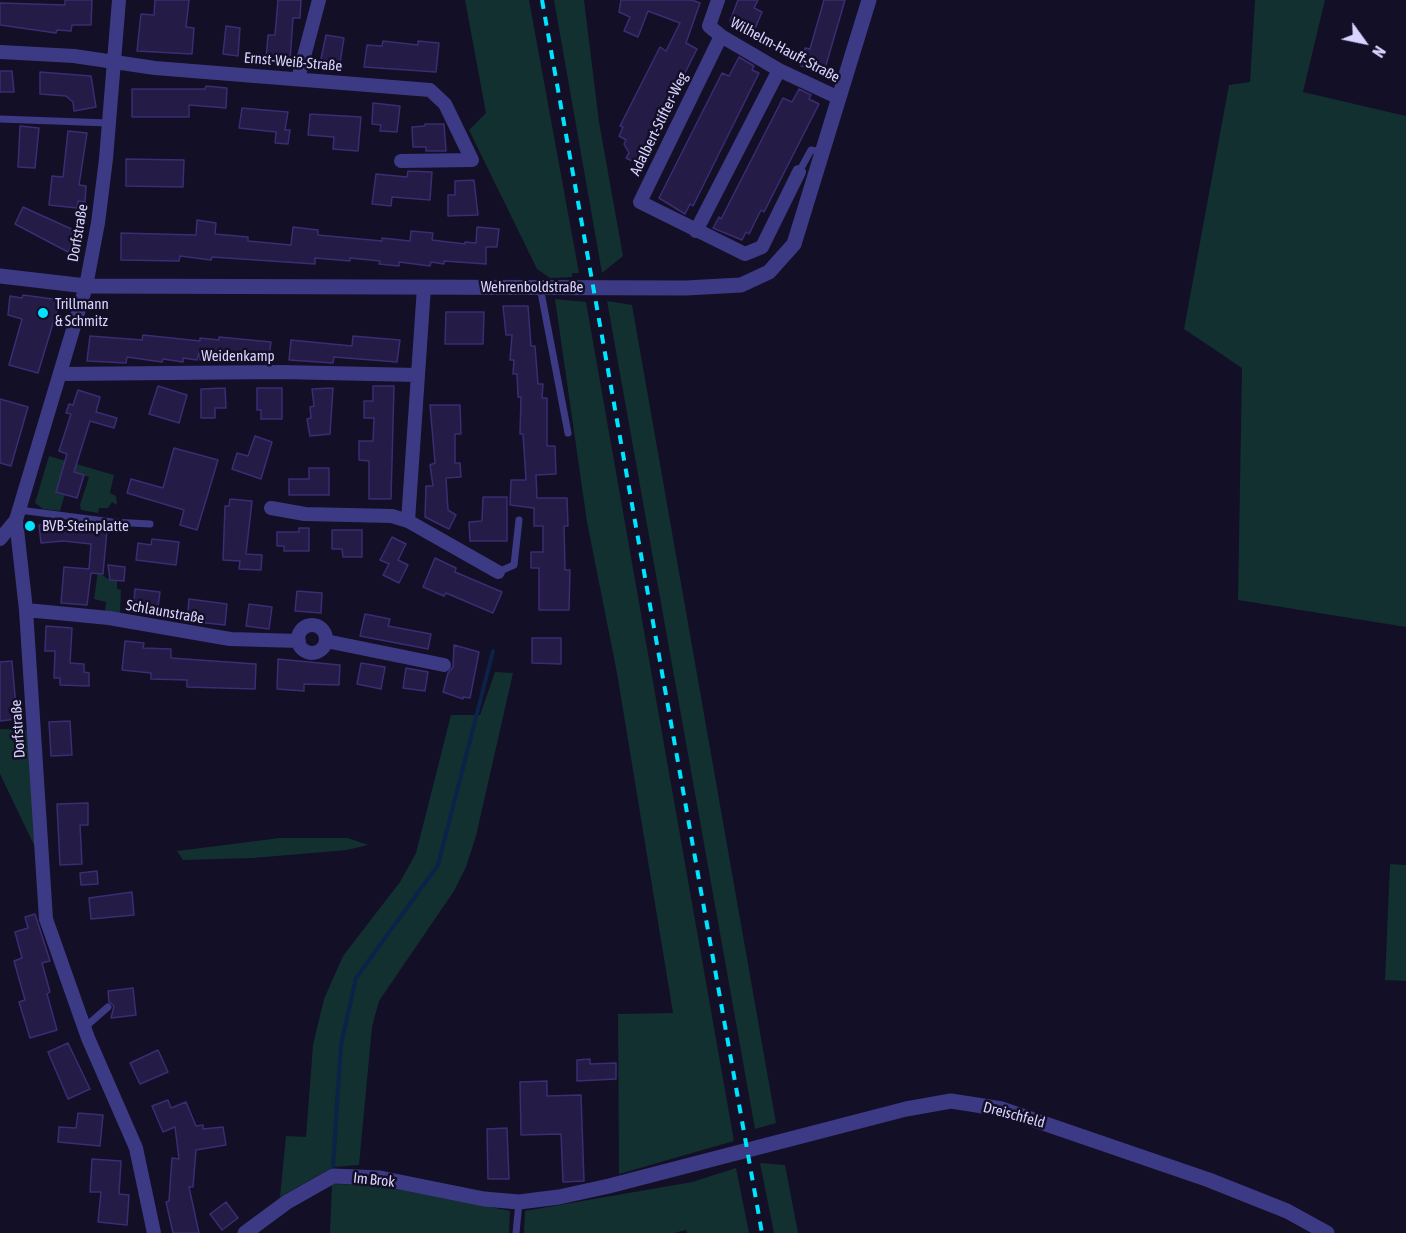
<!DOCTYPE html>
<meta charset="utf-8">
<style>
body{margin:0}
#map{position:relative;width:1406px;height:1233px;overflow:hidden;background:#130f26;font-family:"Asap Condensed",sans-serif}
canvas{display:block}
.north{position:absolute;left:1334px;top:12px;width:60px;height:60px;-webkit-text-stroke:4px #130f26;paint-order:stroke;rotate:123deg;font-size:16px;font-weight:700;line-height:24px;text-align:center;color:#d9d4ff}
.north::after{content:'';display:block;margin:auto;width:21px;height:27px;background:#d9d4ff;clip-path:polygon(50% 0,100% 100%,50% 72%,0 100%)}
</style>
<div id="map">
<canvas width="1406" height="1233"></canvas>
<div class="north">N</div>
</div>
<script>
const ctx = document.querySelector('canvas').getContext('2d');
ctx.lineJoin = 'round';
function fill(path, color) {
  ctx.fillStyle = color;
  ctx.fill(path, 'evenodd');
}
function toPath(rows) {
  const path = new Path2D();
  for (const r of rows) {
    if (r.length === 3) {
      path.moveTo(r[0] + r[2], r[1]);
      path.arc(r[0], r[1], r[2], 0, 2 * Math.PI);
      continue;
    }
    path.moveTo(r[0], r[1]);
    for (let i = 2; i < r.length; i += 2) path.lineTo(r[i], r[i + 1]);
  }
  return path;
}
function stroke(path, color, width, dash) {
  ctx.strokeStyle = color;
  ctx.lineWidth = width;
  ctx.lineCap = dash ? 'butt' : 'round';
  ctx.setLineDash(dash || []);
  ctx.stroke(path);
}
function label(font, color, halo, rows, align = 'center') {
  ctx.font = font + ' "Asap Condensed",sans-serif';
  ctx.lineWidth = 5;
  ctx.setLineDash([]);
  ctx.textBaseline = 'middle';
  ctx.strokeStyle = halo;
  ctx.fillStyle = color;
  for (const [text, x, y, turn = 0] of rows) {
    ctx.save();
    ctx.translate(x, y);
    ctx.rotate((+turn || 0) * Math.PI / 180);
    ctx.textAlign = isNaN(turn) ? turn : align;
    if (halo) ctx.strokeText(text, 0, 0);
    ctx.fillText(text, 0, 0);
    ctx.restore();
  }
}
fill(toPath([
 [465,0,529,0,579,273,572,273,572,277,550,278,537,269,469,130,486,113],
 [554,0,584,0,599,122,623,256,602,273],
 [1255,0,1325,0,1303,92,1406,116,1406,627,1238,600,1242,368,1184,329,1229,85,1250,82],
 [555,299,586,302,734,1141,619,1174,618,1014,673,1013,617,673,587,522],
 [607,301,632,305,776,1123,755,1129],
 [49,456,114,475,110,493,116,496,117,505,112,502,108,508,99,508,98,513,81,510,80,505,89,477,63,468,56,491,65,494,60,511,43,509,35,503],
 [98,571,106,578,117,581,117,589,121,590,120,613,105,611,106,602,94,599],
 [495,672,513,673,476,836,466,867,454,891,379,1001,372,1027,359,1165,333,1167,280,1197,286,1136,306,1137,313,1045,324,999,343,956,400,882,416,853,451,715,480,715],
 [0,729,29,730,35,847,0,774],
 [280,838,348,838,368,845,347,850,253,858,183,860,177,851],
 [1390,864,1406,865,1406,981,1385,980],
 [760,1163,785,1165,798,1233,774,1233],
 [736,1168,749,1233,687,1233,686,1230,674,1233,524,1233,525,1211,692,1182],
 [332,1184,379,1185,510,1211,509,1233,330,1233]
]), '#12302f');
stroke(toPath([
 [333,1166,341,1045,356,978,438,865,493,651]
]), '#0c2248', 4);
const building = toPath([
 [65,0,92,0,91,25,72,25,71,31,57,30,56,33,0,25,0,3,65,5,65,0],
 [155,0,189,0,186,27,194,28,192,54,137,51,141,14,154,15,155,0],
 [278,0,301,0,300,18,293,18,290,61,266,59,268,35,275,35,278,0],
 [621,0,692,0,700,3,686,43,697,49,651,141,654,143,642,166,626,158,629,153,624,144,626,140,619,136,623,127,620,126,660,47,666,51,680,23,648,11,638,37,624,31,630,17,619,12,621,0],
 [738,0,758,0,754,8,762,12,752,36,731,28,734,23,730,21,738,0],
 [824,0,845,0,824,72,801,66,801,61,805,48,810,49,824,0],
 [226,26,240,28,238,56,223,54,226,26],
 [326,35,344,38,340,63,321,59,326,35],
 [383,41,418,45,418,41,439,43,436,72,364,67,367,45,382,46,383,41],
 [739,57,754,66,752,70,759,73,693,206,690,204,685,214,659,198,722,73,729,76,739,57],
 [0,71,12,71,14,92,0,92,0,71],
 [40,72,91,76,96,107,74,111,73,102,66,96,40,94,40,72],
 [206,86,227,88,226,108,189,105,189,117,132,117,132,89,205,89,206,86],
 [799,89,811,95,809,99,819,104,764,212,761,210,749,234,746,232,742,240,713,228,719,217,721,219,783,98,792,102,799,89],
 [373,103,400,106,397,132,380,131,381,125,372,124,373,103],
 [242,108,288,112,285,130,290,130,288,144,275,143,276,132,239,128,242,108],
 [310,114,361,117,358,151,333,149,334,137,308,135,310,114],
 [425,124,444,124,446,151,426,151,426,147,413,147,412,127,425,126,425,124],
 [20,126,39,128,35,168,18,167,20,126],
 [68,131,87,133,79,185,86,186,85,202,78,201,77,208,49,205,52,176,63,177,68,131],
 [126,159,184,160,183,187,126,186,126,159],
 [408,171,432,172,430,200,392,197,391,206,372,204,376,174,407,177,408,171],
 [474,180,478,215,448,216,448,195,455,195,455,181,474,180],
 [23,207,78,232,68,252,15,224,23,207],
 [197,220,216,223,215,234,248,237,248,241,291,245,293,227,318,230,318,235,382,241,382,238,410,241,411,231,433,233,432,240,465,244,465,242,476,243,477,227,499,229,497,247,486,247,486,264,444,261,444,264,431,262,430,266,399,262,399,266,379,264,380,261,350,258,350,261,315,258,315,264,212,257,211,260,180,256,179,261,121,260,121,233,196,235,197,220],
 [23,295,60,300,38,373,9,365,22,319,8,315,10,296,22,298,23,295],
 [503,306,528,306,531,346,535,346,538,384,543,384,542,398,547,398,547,446,555,446,556,474,536,475,537,498,567,498,568,526,564,526,565,570,570,570,569,610,539,610,539,568,531,568,531,552,543,552,543,526,534,526,534,508,510,505,511,480,526,480,523,434,520,434,521,397,518,397,517,374,513,374,514,360,510,360,512,335,506,335,503,306],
 [446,312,484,312,483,344,445,344,446,312],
 [143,335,200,341,200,338,219,340,219,337,271,342,268,363,239,359,238,362,200,360,200,350,197,360,183,358,183,362,163,359,162,362,127,357,126,363,87,361,90,336,142,340,143,335],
 [353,336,400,340,397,362,334,357,333,363,289,360,291,340,352,346,353,336],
 [158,386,187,395,179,423,149,414,158,386],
 [373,386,394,386,391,499,369,499,369,461,359,460,359,441,373,441,374,418,364,418,364,401,373,401,373,386],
 [225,388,226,408,215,408,215,418,201,418,201,389,225,388],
 [257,388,282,388,282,419,261,419,261,410,257,410,257,388],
 [333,388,330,434,310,436,307,419,311,418,310,407,314,406,312,389,333,388],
 [78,390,100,397,96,412,117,418,114,428,90,421,74,472,84,475,77,498,56,492,67,454,59,451,71,414,66,413,69,404,73,405,78,390],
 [0,399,28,407,11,466,0,463,0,399],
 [430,405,460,405,461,434,455,434,455,463,460,463,461,477,446,478,448,510,456,515,449,529,425,517,426,486,433,486,430,465,435,463,430,405],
 [255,436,272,442,261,479,232,469,237,453,248,456,255,436],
 [174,448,218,460,197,530,180,525,184,510,127,493,131,479,163,488,174,448],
 [309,468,329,468,329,495,289,495,289,479,309,479,309,468],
 [483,497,507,497,507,541,470,541,469,522,482,521,483,497],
 [230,499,252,501,246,554,262,555,261,570,239,569,240,561,223,560,225,506,229,506,230,499],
 [61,523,107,530,103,574,91,573,87,605,61,603,64,567,89,569,91,544,63,541,41,543,39,525,61,523],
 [299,528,309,528,309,551,284,551,284,546,277,546,277,532,299,532,299,528],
 [332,530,362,530,362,557,343,557,342,549,332,549,332,530],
 [392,537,406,544,398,560,408,565,399,583,383,575,389,564,380,560,392,537],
 [152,539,179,542,176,565,136,560,138,543,151,545,152,539],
 [435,558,456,568,455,572,502,592,493,613,446,593,444,596,423,587,435,558],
 [108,565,125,567,124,581,110,580,108,565],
 [135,589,160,592,157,614,133,611,135,589],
 [297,591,322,593,321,613,295,611,297,591],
 [189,599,227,604,225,625,187,621,189,599],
 [249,604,272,607,269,629,246,626,249,604],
 [365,614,390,619,388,626,431,634,428,649,360,636,365,614],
 [46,626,72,628,70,663,84,664,84,672,89,673,89,686,60,685,60,678,54,678,55,651,45,651,46,626],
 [532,638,561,638,561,664,532,663,532,638],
 [125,641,144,643,143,648,171,649,171,658,256,664,255,689,187,687,187,680,151,679,151,673,122,670,125,641],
 [454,645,479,652,470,698,463,697,463,699,443,692,448,673,453,667,454,645],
 [278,659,340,665,339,685,304,684,304,691,277,689,278,659],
 [12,661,17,719,0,721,0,662,12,661],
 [361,663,385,667,381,689,357,684,361,663],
 [406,668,428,672,425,691,403,688,406,668],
 [70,721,72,755,51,756,49,722,70,721],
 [88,803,88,825,80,825,82,864,60,865,57,804,88,803],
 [97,871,98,884,81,885,80,873,97,871],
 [132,892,134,915,91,919,89,898,132,892],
 [35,914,50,961,42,963,50,992,47,994,57,1030,30,1038,19,1002,25,1000,14,961,22,958,15,932,28,928,25,917,35,914],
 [133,988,136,1015,111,1018,114,1006,109,1002,108,991,133,988],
 [68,1043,90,1089,68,1099,48,1052,68,1043],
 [158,1050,168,1072,140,1084,130,1063,158,1050],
 [590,1059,590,1064,616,1063,616,1079,577,1081,577,1060,590,1059],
 [547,1081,547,1096,581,1095,584,1181,563,1182,561,1134,521,1135,520,1082,547,1081],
 [168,1100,171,1108,186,1102,196,1126,203,1125,203,1129,223,1127,226,1145,196,1150,193,1187,189,1187,199,1233,173,1233,166,1202,169,1201,172,1158,179,1159,175,1127,163,1132,152,1106,168,1100],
 [78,1113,103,1115,100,1146,58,1142,59,1127,76,1128,78,1113],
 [507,1128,509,1179,488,1179,487,1129,507,1128],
 [92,1159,121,1161,119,1194,129,1195,127,1225,98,1222,101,1192,90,1192,92,1159],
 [226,1202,238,1218,222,1230,210,1214,226,1202]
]);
fill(building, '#241b47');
stroke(building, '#3b2d73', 1.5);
stroke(toPath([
 [0,119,108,123],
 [799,172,811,150,823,152],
 [540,287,568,433],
 [19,510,112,522,150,524],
 [498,572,514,565,519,520],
 [84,1028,108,1007],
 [516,1233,519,1202]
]), '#3d3a85', 7);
stroke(toPath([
 [119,0,106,159,98,223,86,286,16,520,26,610,46,919,88,1038,136,1148,154,1233],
 [718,0,709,26,721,36,779,70,839,98],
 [721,36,640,202,745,254,762,247,799,172],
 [0,52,74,56,155,68,430,90,445,104,472,160,401,161],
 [298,79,319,0],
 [696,231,779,70],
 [60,374,281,372,417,375],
 [271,508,305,514,392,516,408,521,498,572],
 [408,521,424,287],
 [0,539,16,520],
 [26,610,109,618,230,639,299,641],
 [312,639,14],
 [326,641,444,665]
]), '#3d3a85', 14);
stroke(toPath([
 [0,276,86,286,686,288,741,285,769,272,794,244,869,0],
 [245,1233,287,1202,333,1176,380,1178,484,1199,519,1202,559,1197,609,1186,906,1109,951,1101,1002,1109,1209,1180,1287,1211,1327,1233]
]), '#3d3a85', 15);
stroke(toPath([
 [542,0,762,1233]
]), '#00e5ff', 4, [9, 8]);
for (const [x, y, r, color] of [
 [43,313,6,"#00e5ff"],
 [30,526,6,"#00e5ff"]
]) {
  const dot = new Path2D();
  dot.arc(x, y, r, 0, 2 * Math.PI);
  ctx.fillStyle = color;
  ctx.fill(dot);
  stroke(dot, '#130f26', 2);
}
label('15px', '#d9d4ff', '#130f26', [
 ["Wilhelm-Hauff-Straße",785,50,28],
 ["Ernst-Weiß-Straße",293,62,5],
 ["Adalbert-Stifter-Weg",659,124,-64],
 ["Dorfstraße",78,233,-80],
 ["Wehrenboldstraße",532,287],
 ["Weidenkamp",238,356],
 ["Schlaunstraße",165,612,10],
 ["Dorfstraße",18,729,-94],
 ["Dreischfeld",1014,1115,15],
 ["Im Brok",374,1180,6]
]);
label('15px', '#d9d4ff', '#130f26', [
 ["Trillmann",55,304],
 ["& Schmitz",55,321],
 ["BVB-Steinplatte",42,526]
], 'left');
</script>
